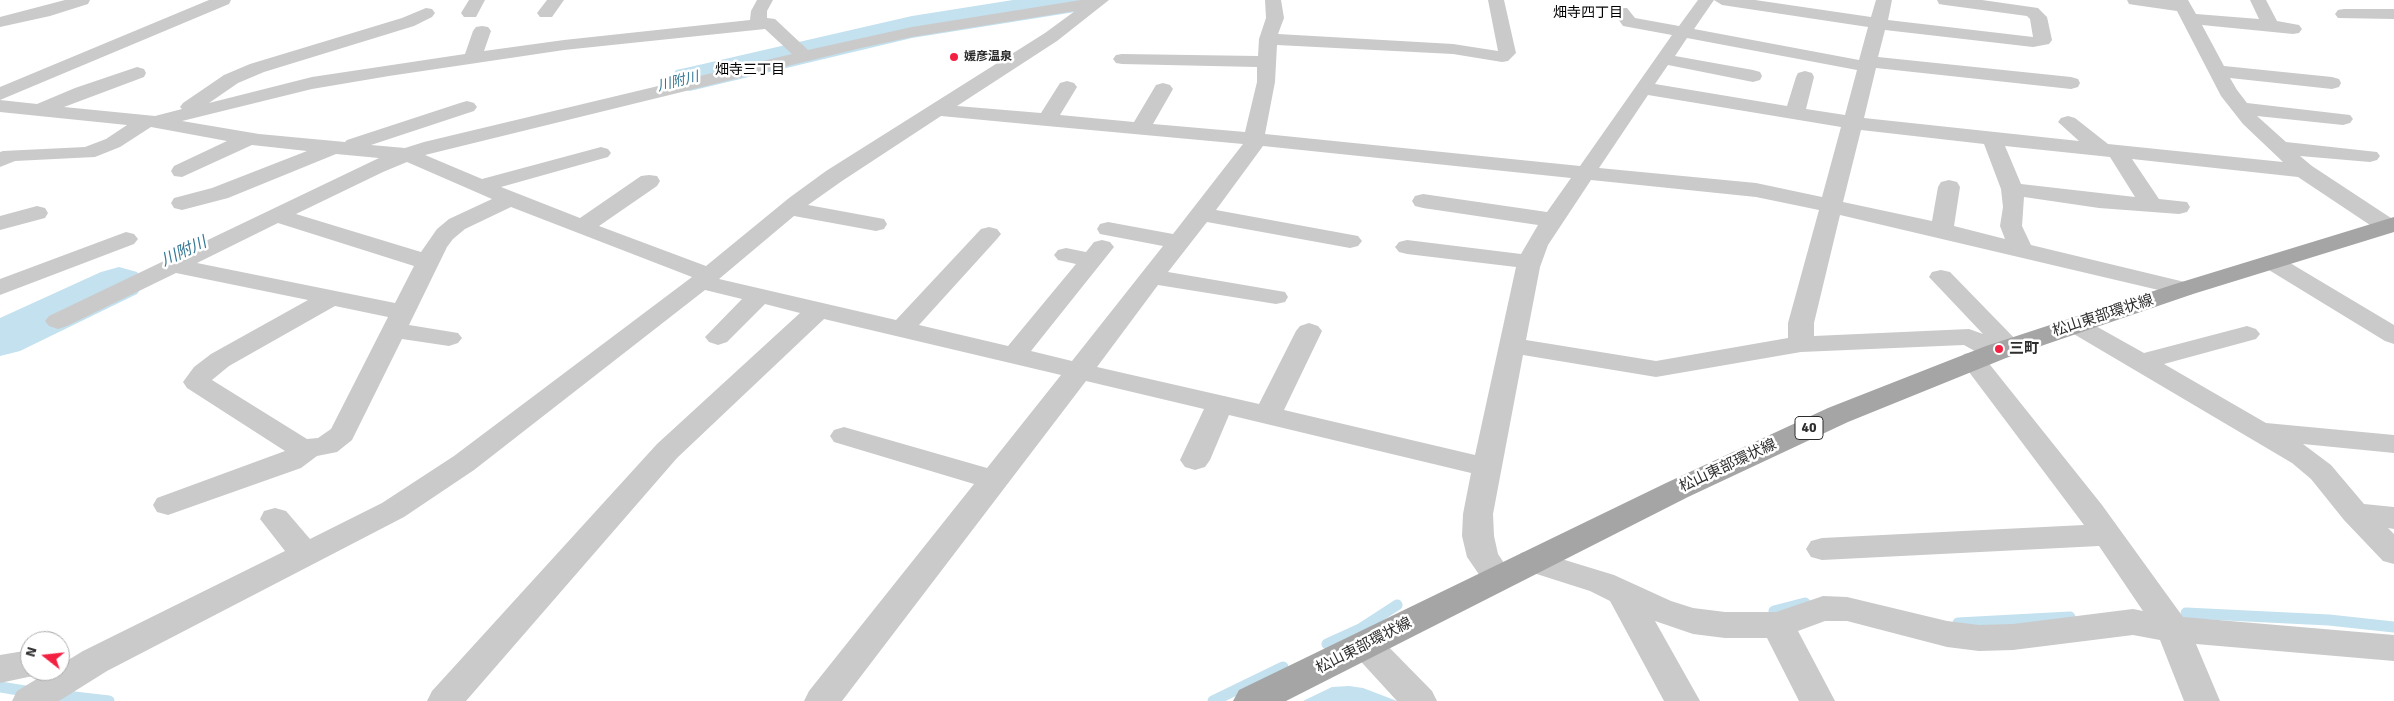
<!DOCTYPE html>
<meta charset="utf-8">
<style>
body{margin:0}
#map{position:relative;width:2394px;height:701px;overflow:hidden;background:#fff;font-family:Signika,sans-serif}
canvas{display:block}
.north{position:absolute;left:20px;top:631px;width:50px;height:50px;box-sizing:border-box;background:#fff;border:1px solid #ababab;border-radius:50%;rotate:286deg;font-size:14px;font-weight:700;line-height:20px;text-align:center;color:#2d2d2d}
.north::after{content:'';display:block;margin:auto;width:18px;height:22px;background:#f32041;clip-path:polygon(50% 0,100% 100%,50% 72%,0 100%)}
</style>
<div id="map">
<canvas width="2394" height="701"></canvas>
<div class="north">N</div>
</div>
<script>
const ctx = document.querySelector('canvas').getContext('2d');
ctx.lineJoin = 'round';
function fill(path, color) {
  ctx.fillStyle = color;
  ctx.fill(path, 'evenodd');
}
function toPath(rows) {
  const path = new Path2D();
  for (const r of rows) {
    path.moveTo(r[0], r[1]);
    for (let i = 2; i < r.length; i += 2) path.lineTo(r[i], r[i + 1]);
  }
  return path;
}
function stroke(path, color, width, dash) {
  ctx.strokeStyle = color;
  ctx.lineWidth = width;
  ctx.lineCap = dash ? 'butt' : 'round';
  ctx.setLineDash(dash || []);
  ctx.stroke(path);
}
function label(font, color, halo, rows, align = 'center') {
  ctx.font = font + ' Signika,"Noto Sans JP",sans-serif';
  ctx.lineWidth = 5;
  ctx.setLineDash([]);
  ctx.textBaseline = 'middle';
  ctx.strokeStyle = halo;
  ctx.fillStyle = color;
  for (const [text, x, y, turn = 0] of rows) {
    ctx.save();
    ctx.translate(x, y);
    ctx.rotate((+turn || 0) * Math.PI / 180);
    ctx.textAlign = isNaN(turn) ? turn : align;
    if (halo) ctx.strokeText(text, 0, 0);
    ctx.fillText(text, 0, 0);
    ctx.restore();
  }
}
fill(toPath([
 [1349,686,1363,688,1397,701,1303,701,1332,687]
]), '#c3e1ee');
stroke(toPath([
 [1774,611,1805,603],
 [2186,613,2329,620,2394,627],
 [1958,623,2070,617],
 [1327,644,1360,629,1397,605],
 [0,687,25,691],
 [57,695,109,701],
 [1213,701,1283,667]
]), '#c3e1ee', 11);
fill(toPath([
 [1013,0,1099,0,1094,8,1081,11,912,38,690,91,676,88,670,79,676,70,690,67,912,16,1013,0],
 [119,267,137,272,145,283,137,294,20,351,0,356,0,318,101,272,119,267]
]), '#c3e1ee');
fill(toPath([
 [65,0,90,0,88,4,50,16,0,27,0,17,65,0],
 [209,0,231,0,229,4,0,100,0,87,209,0],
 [469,0,485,0,476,17,464,17,461,13,469,0],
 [547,0,564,0,552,17,540,17,537,13,547,0],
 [757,0,773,0,767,11,767,18,775,19,808,50,912,27,1081,0,1109,0,1057,41,957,106,1041,113,1060,83,1067,81,1074,83,1077,87,1060,115,1134,122,1156,85,1163,83,1170,85,1173,89,1153,124,1245,132,1257,82,1257,67,1122,64,1116,63,1113,59,1116,55,1122,54,1258,56,1259,39,1266,18,1265,0,1281,0,1284,18,1278,34,1453,44,1498,51,1488,0,1504,0,1516,53,1508,61,1502,62,1453,54,1277,45,1275,82,1265,134,1580,166,1672,35,1623,26,1613,12,1615,8,1627,8,1635,18,1679,26,1698,0,1755,0,1871,17,1876,0,1892,0,1888,20,2033,37,2030,19,2027,16,1945,5,1939,4,1937,0,1982,0,2038,8,2047,17,2052,40,2049,44,2033,47,1885,30,1878,57,2071,77,2078,79,2080,83,2078,87,2071,89,1876,68,1864,118,2079,141,2058,122,2061,118,2068,116,2075,118,2108,144,2283,162,2243,124,2221,96,2177,11,2135,5,2129,4,2127,0,2188,0,2196,14,2259,19,2250,0,2266,0,2277,21,2299,25,2302,29,2299,33,2293,34,2202,25,2224,66,2332,77,2339,79,2341,83,2339,87,2332,89,2230,78,2237,90,2247,103,2350,115,2353,119,2350,123,2343,125,2257,116,2286,142,2377,152,2380,156,2377,160,2370,162,2300,156,2312,166,2394,220,2394,231,2387,233,2379,231,2298,177,2132,159,2159,199,2187,202,2190,207,2187,212,2179,214,2099,208,2024,197,2022,226,2031,245,2193,284,2196,289,2193,294,2184,296,1840,215,1814,323,1814,336,1969,329,1983,334,1929,277,1932,272,1941,270,1950,272,2023,347,2019,353,2008,354,2005,358,1996,360,1983,356,2102,505,2183,617,2394,635,2394,661,2196,644,2220,701,2184,701,2160,640,2133,635,2013,650,1979,651,1947,647,1847,621,1825,621,1798,631,1835,701,1799,701,1767,638,1725,638,1693,634,1655,621,1700,701,1664,701,1610,601,1590,591,1521,569,1516,561,1521,553,1532,550,1614,575,1671,601,1693,608,1725,612,1776,612,1823,596,1847,597,1947,621,1979,625,2013,624,2133,609,2143,611,2099,546,1822,560,1811,557,1806,549,1811,541,1822,538,2084,525,1960,360,1964,354,1973,352,1980,354,1964,345,1801,352,1656,377,1523,355,1493,514,1494,536,1498,554,1514,578,1509,586,1498,590,1487,586,1467,557,1462,536,1463,514,1471,473,1229,415,1210,460,1205,467,1195,470,1185,467,1180,460,1204,409,1086,381,842,701,804,701,809,691,974,484,834,442,830,436,834,430,844,427,987,468,1061,375,824,319,677,458,466,701,427,701,432,691,657,444,800,313,765,304,727,342,718,345,709,342,705,337,742,299,705,290,474,470,404,517,107,671,59,701,12,701,17,691,50,671,60,671,60,665,83,651,285,551,260,519,264,511,275,508,286,511,310,539,382,503,454,456,692,277,511,207,465,229,453,239,447,247,409,325,458,333,462,338,458,343,449,346,402,339,352,440,337,452,317,456,301,468,168,515,157,512,153,505,157,498,285,451,187,388,183,382,194,367,211,354,308,300,176,273,67,326,58,329,49,326,45,321,49,316,379,158,336,154,228,198,182,210,174,208,171,203,174,198,212,188,307,151,252,145,182,177,174,176,171,171,174,166,227,141,151,127,120,147,95,157,15,161,0,167,0,152,3,151,85,147,106,139,127,125,0,112,0,100,37,104,75,88,137,67,144,69,146,73,144,77,64,107,155,116,182,109,180,107,183,103,224,75,250,64,402,18,426,8,432,9,435,13,432,17,414,26,264,72,238,83,209,103,312,77,465,54,473,31,476,27,482,26,488,27,491,31,484,51,564,40,750,20,751,11,757,0],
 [1714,0,1722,5,1868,27,1859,60,1694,29,1714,0],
 [1075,11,1045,33,826,171,789,198,706,266,599,226,657,186,660,181,657,176,649,175,641,176,580,218,501,187,608,157,611,153,608,149,601,147,482,179,425,155,861,48,912,37,1075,11],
 [765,29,792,54,424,142,405,148,371,145,474,111,477,107,474,103,467,101,460,103,347,140,345,142,259,134,182,121,312,89,389,76,564,50,765,29],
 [1687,38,1857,70,1845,115,1806,109,1814,77,1812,73,1805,71,1798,73,1796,77,1787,106,1655,84,1668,65,1753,82,1760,80,1762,76,1760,72,1753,70,1675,56,1687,38],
 [1648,95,1841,127,1822,197,1756,183,1599,168,1648,95],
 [941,116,1047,126,1243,144,1173,234,1108,222,1100,224,1097,229,1100,234,1163,246,1072,361,1031,351,1110,252,1114,247,1110,242,1102,240,1094,242,1086,252,1066,248,1058,250,1054,255,1058,260,1076,264,1008,346,919,325,997,239,1001,234,997,229,989,227,981,229,896,320,719,279,794,216,876,231,884,229,887,224,884,219,808,205,842,181,941,116],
 [1861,130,1984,144,2001,189,2003,207,2000,226,2005,239,1954,226,1960,187,1957,182,1949,180,1941,182,1938,187,1932,221,1843,202,1861,130],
 [1263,146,1571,178,1547,212,1423,194,1415,196,1412,201,1415,206,1423,208,1538,225,1521,254,1407,240,1399,242,1395,247,1399,252,1407,254,1516,267,1475,455,1284,410,1322,331,1318,326,1309,323,1300,326,1296,331,1259,404,1097,367,1158,285,1276,304,1285,302,1288,297,1285,292,1168,272,1207,222,1350,248,1358,246,1362,241,1358,236,1216,210,1263,146],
 [2005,146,2110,157,2135,197,2021,184,2005,146],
 [407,162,492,199,449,219,437,229,421,252,296,214,383,172,407,162],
 [1591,180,1756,197,1819,210,1788,323,1788,338,1656,361,1526,340,1540,267,1548,245,1591,180],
 [278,223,414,266,395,303,197,263,278,223],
 [335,306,388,317,331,429,318,438,307,439,212,380,229,366,335,306],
 [2344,9,2394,9,2394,19,2338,18,2335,14,2338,10,2344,9],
 [37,206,45,208,48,213,45,218,0,230,0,216,37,206],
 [126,232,134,234,138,239,134,244,0,295,0,279,126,232],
 [2272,255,2280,257,2394,325,2394,344,2385,341,2264,267,2260,262,2264,257,2272,255],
 [2076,317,2085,320,2144,353,2247,326,2256,329,2260,334,2256,339,2164,364,2266,423,2394,435,2394,453,2303,444,2331,465,2364,504,2394,507,2394,529,2388,528,2394,534,2394,564,2383,561,2344,520,2311,479,2292,463,2067,330,2063,325,2067,320,2076,317],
 [1366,632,1378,636,1432,691,1437,701,1397,701,1354,654,1349,645,1354,636,1366,632],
 [30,650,30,671,44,671,42,674,0,683,0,655,30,650]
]), '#cacaca');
fill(toPath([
 [2394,217,2394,232,2193,294,2006,358,1848,422,1688,497,1286,701,1233,701,1239,690,1666,483,1828,408,1986,346,2175,284,2394,217]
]), '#a5a5a5');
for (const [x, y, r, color] of [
 [954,57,5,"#f32041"],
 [1999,349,5,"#f32041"]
]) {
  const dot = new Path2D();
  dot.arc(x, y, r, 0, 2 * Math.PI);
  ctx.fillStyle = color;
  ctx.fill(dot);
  stroke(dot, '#fff', 2);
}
label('bold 12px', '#2d2d2d', '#fff', [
 ["媛彦温泉",964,57]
], 'left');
label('14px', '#000', '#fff', [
 ["畑寺四丁目",1588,13],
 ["畑寺三丁目",750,70]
]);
label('italic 14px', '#357795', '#fff', [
 ["川附川",678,82,-14]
]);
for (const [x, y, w] of [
 [1809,428,28]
]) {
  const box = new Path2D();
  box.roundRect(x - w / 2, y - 11.5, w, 23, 4);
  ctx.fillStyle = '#fff';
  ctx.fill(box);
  stroke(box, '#2d2d2d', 1);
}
label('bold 14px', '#2d2d2d', null, [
 ["40",1809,428]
]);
label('15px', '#2d2d2d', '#fff', [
 ["松山東部環状線",2103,316,-18],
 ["松山東部環状線",1728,466,-25],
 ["松山東部環状線",1364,646,-27]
]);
label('bold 15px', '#2d2d2d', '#fff', [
 ["三町",2009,349]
], 'left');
label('italic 16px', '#357795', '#fff', [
 ["川附川",184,252,-25]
]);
</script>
